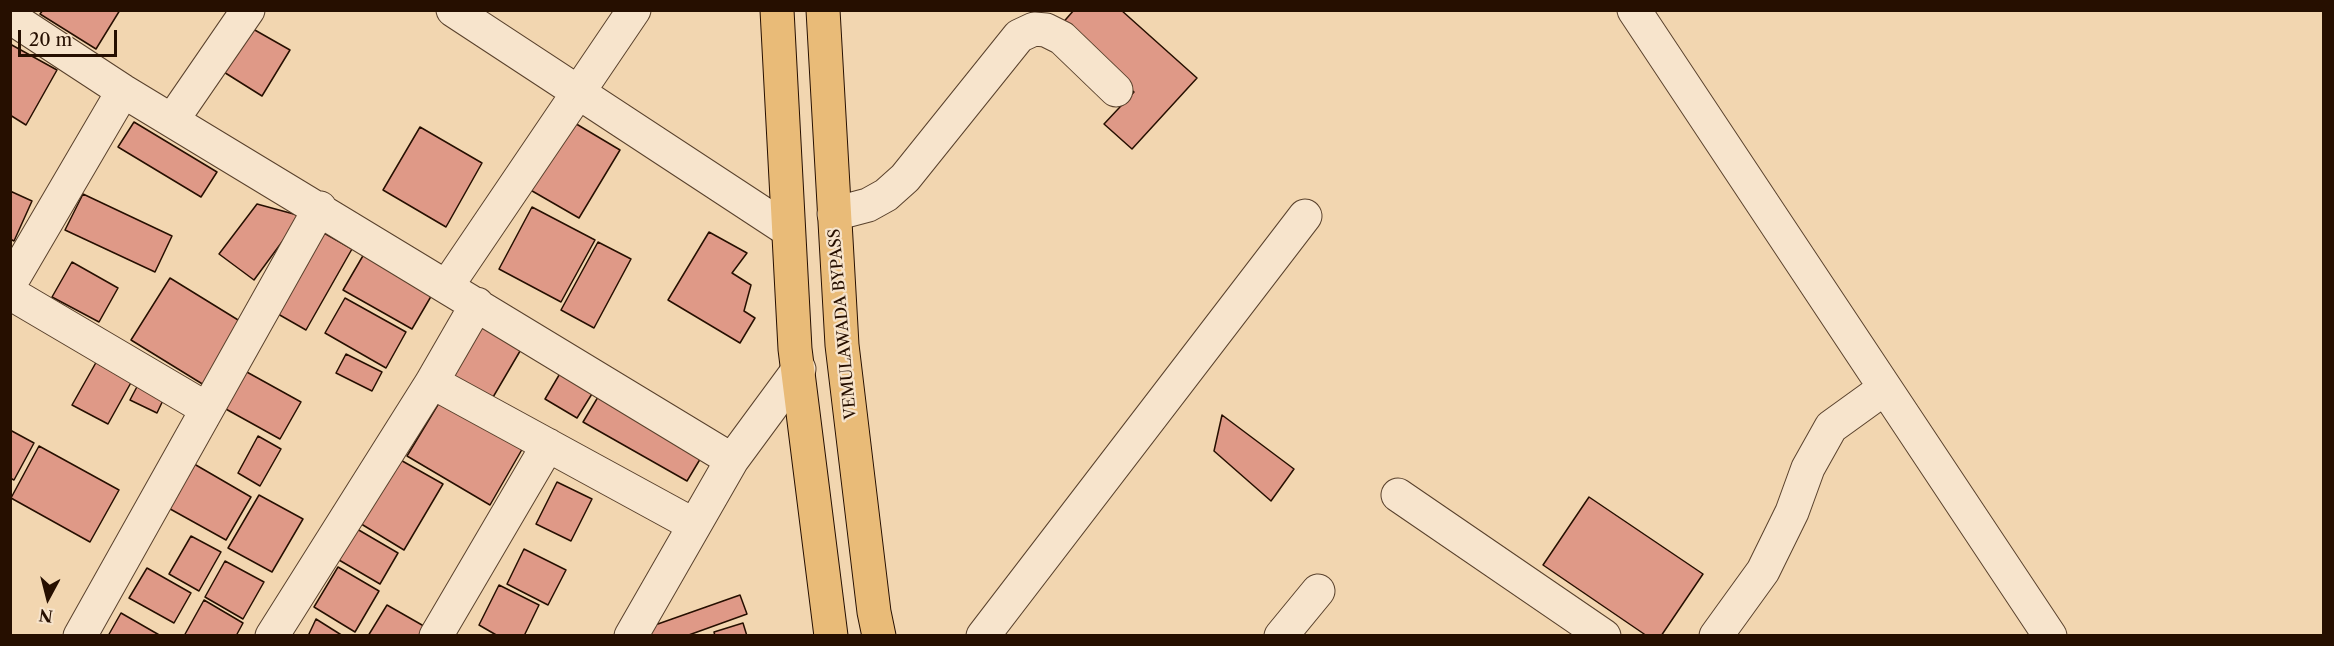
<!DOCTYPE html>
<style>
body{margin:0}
#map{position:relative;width:2334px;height:646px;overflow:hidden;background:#f2d6b0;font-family:"Libre Caslon Text",serif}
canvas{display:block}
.frame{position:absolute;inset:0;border:12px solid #260f00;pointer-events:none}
.north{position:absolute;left:18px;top:568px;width:60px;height:60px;-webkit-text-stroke:4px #f7e4cc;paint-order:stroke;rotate:187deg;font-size:16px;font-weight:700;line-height:24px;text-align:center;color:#260f00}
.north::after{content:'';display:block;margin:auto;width:21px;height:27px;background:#260f00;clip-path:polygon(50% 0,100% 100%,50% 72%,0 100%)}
.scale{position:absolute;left:18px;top:30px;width:99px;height:27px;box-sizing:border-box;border:3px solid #260f00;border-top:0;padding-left:8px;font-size:18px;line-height:21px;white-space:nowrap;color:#260f00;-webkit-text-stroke:4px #f7e4cc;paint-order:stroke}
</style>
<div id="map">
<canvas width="2334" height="646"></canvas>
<div class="frame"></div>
<div class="north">N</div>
<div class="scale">20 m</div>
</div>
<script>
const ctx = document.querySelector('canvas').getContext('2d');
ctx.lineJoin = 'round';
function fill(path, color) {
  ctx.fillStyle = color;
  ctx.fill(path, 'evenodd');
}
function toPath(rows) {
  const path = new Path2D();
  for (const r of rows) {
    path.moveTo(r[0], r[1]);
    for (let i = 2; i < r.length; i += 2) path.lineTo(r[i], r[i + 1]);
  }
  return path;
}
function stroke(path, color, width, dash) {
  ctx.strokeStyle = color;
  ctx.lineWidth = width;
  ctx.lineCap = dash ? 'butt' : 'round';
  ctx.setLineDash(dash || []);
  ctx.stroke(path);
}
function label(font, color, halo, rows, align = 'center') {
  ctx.font = font + ' "Libre Caslon Text",serif';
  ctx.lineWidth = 4.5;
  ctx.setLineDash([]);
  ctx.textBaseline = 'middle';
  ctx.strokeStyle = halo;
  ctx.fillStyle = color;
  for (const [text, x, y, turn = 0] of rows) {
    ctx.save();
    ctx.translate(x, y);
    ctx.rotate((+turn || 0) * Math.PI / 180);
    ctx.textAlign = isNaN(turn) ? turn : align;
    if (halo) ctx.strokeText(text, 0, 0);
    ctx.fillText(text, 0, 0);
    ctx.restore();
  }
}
const building = toPath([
 [43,10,120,10,96,49,40,14,43,10],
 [1074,10,1121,10,1197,78,1132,149,1104,124,1134,92,1060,26,1074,10],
 [246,25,290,50,262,96,219,69,246,25],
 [10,44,57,70,26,125,10,115,10,44],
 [568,119,620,150,579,218,527,188,568,119],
 [134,122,217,172,201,197,118,147,134,122],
 [420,127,482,163,446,227,383,190,420,127],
 [10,191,32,201,14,241,10,239,10,191],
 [83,194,172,236,155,272,65,230,83,194],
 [257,204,301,216,254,280,219,254,257,204],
 [532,207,595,240,561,302,499,269,532,207],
 [317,229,352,249,306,330,271,310,317,229],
 [709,232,747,253,732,273,751,285,744,311,755,318,740,343,668,300,709,232],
 [598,242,631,259,594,328,561,310,598,242],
 [364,254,433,293,412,329,343,290,364,254],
 [72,262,118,288,99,322,52,297,72,262],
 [170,278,243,323,204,385,131,340,170,278],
 [345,298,406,332,386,368,325,333,345,298],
 [475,319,523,346,489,404,442,376,475,319],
 [346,354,382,372,372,391,336,373,346,354],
 [98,359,133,379,108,424,72,405,98,359],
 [562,370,595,389,577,418,545,399,562,370],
 [245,371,301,402,280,439,224,408,245,371],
 [140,381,166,394,157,413,130,400,140,381],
 [601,392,705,451,687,481,583,422,601,392],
 [442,398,524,446,490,505,407,456,442,398],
 [1222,415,1294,469,1271,501,1214,451,1222,415],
 [10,430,34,443,14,480,10,478,10,430],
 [258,436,281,449,260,486,238,473,258,436],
 [39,446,119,490,90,542,11,498,39,446],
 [397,458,443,484,404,550,358,522,397,458],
 [189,461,251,497,226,540,163,505,189,461],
 [557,482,592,499,571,541,536,524,557,482],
 [259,495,303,519,272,572,228,548,259,495],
 [1589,497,1703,574,1661,636,1647,636,1543,565,1589,497],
 [357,529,398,553,380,584,339,560,357,529],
 [191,536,221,552,199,591,169,574,191,536],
 [524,549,566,570,548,605,507,584,524,549],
 [225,561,264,582,243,619,205,597,225,561],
 [338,567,379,591,355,632,314,607,338,567],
 [147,568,191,593,174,623,129,598,147,568],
 [499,585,539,605,524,636,498,636,479,625,499,585],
 [740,595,747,614,686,636,640,636,638,631,740,595],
 [204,600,243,623,236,636,184,636,204,600],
 [387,605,429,629,425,636,368,636,387,605],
 [121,613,161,636,108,636,121,613],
 [316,619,343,636,308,636,316,619],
 [743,623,747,636,715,636,714,632,743,623]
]);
fill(building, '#df9987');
stroke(building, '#260f00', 1.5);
const minor = toPath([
 [453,10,788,230],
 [1634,10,2050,636],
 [10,17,123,91,732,460],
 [173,119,248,10],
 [834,214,868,205,886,195,905,178,1019,36,1034,29,1046,30,1062,38,1116,90],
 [10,284,123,91],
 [447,286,634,10],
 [10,293,207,409],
 [432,382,694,525],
 [1398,495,1604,636],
 [80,636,320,208],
 [272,636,432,382,477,304],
 [436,636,548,445],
 [631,636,732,460,799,369],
 [983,636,1305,216],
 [1281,636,1318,591],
 [1716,636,1763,571,1792,512,1808,468,1831,427,1885,388]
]);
const major = toPath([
 [777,10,795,349,831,636],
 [823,10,842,345,874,612,879,636]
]);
stroke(minor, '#59412c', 35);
stroke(major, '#260f00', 35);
stroke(minor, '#f7e4cc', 33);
stroke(major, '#e9bb78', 33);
label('16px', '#260f00', '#f7e4cc', [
 ["VEMULAWADA BYPASS",843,324,-95]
]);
</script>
